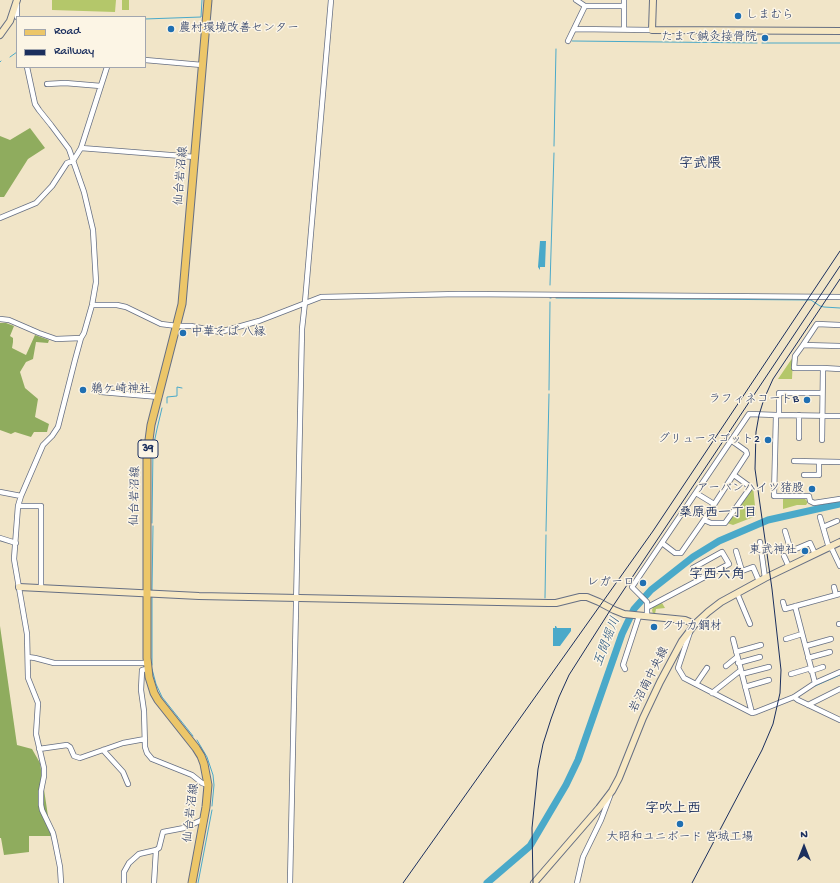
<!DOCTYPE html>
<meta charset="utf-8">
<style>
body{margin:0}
#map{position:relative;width:840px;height:883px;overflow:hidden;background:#f1e5c8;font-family:"Gochi Hand",sans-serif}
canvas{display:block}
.legend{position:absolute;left:16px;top:16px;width:130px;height:52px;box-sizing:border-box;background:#fcf5e5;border:1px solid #a2a6af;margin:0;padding:5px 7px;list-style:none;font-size:12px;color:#1b2f5e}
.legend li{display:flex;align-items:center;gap:8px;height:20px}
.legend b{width:20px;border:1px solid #a2a6af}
.north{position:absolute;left:784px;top:827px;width:40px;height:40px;-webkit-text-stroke:3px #fcf5e5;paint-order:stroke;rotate:0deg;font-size:11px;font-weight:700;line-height:16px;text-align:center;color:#1b2f5e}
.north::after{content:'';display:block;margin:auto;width:14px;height:18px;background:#1b2f5e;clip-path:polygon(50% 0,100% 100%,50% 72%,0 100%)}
</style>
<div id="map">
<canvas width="840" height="883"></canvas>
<ul class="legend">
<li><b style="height:5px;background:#ecc669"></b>Road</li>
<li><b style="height:5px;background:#1b2f5e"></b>Railway</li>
</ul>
<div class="north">N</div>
</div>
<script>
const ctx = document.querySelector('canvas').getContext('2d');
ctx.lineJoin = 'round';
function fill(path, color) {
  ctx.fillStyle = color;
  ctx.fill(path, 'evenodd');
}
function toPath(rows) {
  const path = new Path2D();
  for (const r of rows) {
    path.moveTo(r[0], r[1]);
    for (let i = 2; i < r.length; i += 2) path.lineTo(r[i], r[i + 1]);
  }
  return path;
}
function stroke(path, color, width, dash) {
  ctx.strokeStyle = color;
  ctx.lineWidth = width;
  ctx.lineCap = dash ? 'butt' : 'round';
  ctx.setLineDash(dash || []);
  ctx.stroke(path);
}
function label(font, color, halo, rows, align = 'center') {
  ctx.font = font + ' "Gochi Hand","Klee One",sans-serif';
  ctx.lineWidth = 3;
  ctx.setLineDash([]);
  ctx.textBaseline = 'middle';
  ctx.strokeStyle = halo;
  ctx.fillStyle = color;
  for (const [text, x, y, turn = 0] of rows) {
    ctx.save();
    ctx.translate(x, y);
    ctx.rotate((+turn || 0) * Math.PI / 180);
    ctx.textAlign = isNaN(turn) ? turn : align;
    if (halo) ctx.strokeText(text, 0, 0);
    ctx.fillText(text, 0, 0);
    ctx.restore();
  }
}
fill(toPath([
 [52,0,116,0,115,12,52,10],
 [122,0,129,0,129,10,122,10],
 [793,357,792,379,778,379],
 [753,486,756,516,733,525,727,523],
 [783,499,805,499,808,502,806,505,797,505,783,509],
 [662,603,665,608,656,609,655,614,653,614,652,610,653,607]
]), '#b4c76a');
fill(toPath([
 [0,109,0,136,10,140,30,128,45,148,28,159,4,197,0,197],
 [0,323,6,323,14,326,10,336,13,338,13,342,12,348,26,355,35,335,49,340,48,343,36,342,33,359,26,362,20,372,25,388,38,399,35,417,49,424,47,432,34,432,31,437,15,432,11,434,0,430],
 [0,626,17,745,32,749,40,763,51,836,29,836,29,852,4,855,1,838,0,838]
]), '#8fac5e');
fill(toPath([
 [540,241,546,241,545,267,540,267,540,270,538,267],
 [555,626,556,626,557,628,571,628,571,631,560,646,553,646,553,628,555,628]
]), '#4aa9c9');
stroke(toPath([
 [145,19,201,17,202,0],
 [572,41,757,43],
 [762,43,840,43],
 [10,57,17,52],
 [0,62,1,61],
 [554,146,556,49],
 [550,285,554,153],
 [550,298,551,298],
 [556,298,811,300,820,306,824,307,840,308],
 [549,390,550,302],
 [167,403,167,397,177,396,177,387,182,388],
 [152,523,153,448,157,429,162,408],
 [546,531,549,394],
 [152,590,153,526],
 [152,597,152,665],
 [545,598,546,535],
 [152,669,156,684,162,697,193,736],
 [815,686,840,675],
 [197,740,207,757,213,775,214,785,212,806],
 [198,883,212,810]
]), '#4aa9c9', 1);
stroke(toPath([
 [487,883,530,846,566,785,578,760,622,634,634,609,651,590,693,557,719,541,768,520,840,504]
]), '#4aa9c9', 7);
const street = toPath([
 [576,0,585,6,624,6],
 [624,0,624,29],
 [17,4,17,17],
 [575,29,652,30],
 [568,41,585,6],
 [145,60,202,65],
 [27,67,35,104,39,110,51,125,69,149,84,192,93,230,96,282,92,305,84,333,81,338,75,360,58,427,52,436,43,445,21,496,18,506,14,559,27,634,28,678,38,703,36,734,44,768,44,776,41,791,41,805,42,810,53,833,55,842,60,867,61,883],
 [47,84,65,83,101,86],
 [81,148,195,157],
 [0,218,36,203,52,186,67,163,73,161,81,148,107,67],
 [92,305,117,305,126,307,161,324,177,326,191,326,220,332,259,321,321,297,459,294,840,297],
 [0,319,9,320,39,333,56,339,81,338],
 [803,345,817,324,840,325],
 [823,368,794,368,795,356,803,345,840,346],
 [101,392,159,397],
 [779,415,779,393,822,393],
 [840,416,776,415,774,496,809,496,810,501,814,503,840,499],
 [799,438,799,415],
 [822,440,823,368,840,369],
 [794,461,840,462],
 [804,475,819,475,819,462],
 [0,492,21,496],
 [696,493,714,504],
 [18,506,41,506,41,588],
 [820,517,829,548],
 [704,520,711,523,725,523,750,488,749,486,734,475],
 [823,527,837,521],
 [785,531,791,551,810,543,815,554],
 [0,538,16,543],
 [760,542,765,578],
 [662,543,675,553,681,553,704,520,747,454,746,451,732,441],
 [831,547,840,566],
 [736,551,742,571,753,567,759,581],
 [784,556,789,567],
 [834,587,836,595],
 [737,593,750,624],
 [783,602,785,609,840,594],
 [648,607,699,580,729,564,722,552,693,568,699,580],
 [647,616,647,602,632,587,749,414,776,415],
 [839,624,840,624],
 [690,632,678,668,684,678,752,713,756,712,794,697,815,683,795,606],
 [733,639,752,713],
 [786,639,802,634],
 [806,646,831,639],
 [736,652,761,645],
 [28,657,35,658,54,663,147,663],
 [808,658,830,652],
 [738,663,760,657],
 [726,666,737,657],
 [147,669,142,670,141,690,144,711,145,747,147,753,152,759,192,775,202,783,208,785],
 [625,669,623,665,639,616],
 [811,671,823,667],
 [742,674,769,667],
 [791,674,811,668],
 [815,683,840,672],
 [696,684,707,668],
 [745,687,769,680],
 [712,693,741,670],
 [794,697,798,700,840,720],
 [808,705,840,689],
 [39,749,67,745,70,747,74,756,80,758,123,743,145,739],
 [103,750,123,772,128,784],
 [124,883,124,872,129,863,139,854,156,850,159,848,163,832,184,828,204,819],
 [154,883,156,850],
 [290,883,302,329,305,302,331,0],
 [577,883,583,857,601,820,610,796]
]);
const secondary = toPath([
 [653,0,652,30,840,31],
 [0,35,10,21,17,0],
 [19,587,199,596,548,603,556,603,580,597,587,597,599,602,614,610,624,614,685,620,695,624],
 [534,883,599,808,612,791,619,778,643,718,660,682,682,641,695,624,708,612,721,602,765,578,840,542]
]);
const primary = toPath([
 [192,883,206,807,208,785,204,764,201,756,196,748,158,700,154,693,149,677,147,658,147,455,151,425,182,304,208,0]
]);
stroke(street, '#666f83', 6);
stroke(secondary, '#666f83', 8);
stroke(primary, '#666f83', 9);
stroke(street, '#fff', 4.5);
stroke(secondary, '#f7e8c3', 6);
stroke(primary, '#ecc669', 7);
stroke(toPath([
 [403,883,653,531,840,251],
 [533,883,532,828,538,769,543,744,551,719,559,697,569,675,611,609,840,266],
 [692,883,762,750,773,724,780,693,781,670,772,589,755,469,756,432,759,415,764,399,773,379,840,279]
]), '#1b2f5e', 1);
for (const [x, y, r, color] of [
 [738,16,4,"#1f6fb2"],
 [171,29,4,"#1f6fb2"],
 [765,38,4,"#1f6fb2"],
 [183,333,4,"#1f6fb2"],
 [83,390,4,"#1f6fb2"],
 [807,400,4,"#1f6fb2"],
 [768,440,4,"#1f6fb2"],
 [812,489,4,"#1f6fb2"],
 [805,551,4,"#1f6fb2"],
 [643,583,4,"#1f6fb2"],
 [654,627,4,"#1f6fb2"],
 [680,824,4,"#1f6fb2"]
]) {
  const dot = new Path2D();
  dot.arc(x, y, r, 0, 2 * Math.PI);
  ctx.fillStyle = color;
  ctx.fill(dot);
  stroke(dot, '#fcf5e5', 1.5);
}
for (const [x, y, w] of [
 [148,449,20]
]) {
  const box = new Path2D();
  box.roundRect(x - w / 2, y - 9, w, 18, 3);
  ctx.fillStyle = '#fcf5e5';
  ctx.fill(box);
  stroke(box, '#1b2f5e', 1);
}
label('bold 11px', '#1b2f5e', null, [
 ["39",148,449]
]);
label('12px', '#1b2f5e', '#fcf5e5', [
 ["しまむら",746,16,"left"],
 ["農村環境改善センター",179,29,"left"],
 ["たまて鍼灸接骨院",757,38],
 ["中華そば 八縁",191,333,"left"],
 ["鵜ケ崎神社",91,390,"left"],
 ["ラフィネコートB",799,400],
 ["グリュースゴット2",760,440],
 ["アーバンハイツ猪股",804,489],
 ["東武神社",797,551],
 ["レガーロ",635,583],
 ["クサカ鋼材",662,627,"left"],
 ["大昭和ユニボード 宮城工場",680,838,"center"]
], 'right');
label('12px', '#1b2f5e', '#fcf5e5', [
 ["仙台岩沼線",182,176,-85],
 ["仙台岩沼線",136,496,-89],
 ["岩沼南中央線",650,680,-63],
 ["仙台岩沼線",192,813,-83]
]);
label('bold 13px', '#1b2f5e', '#fcf5e5', [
 ["桑原西一丁目",718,514]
]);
label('italic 13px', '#2b5a83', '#fcf5e5', [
 ["五間堀川",608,642,-69]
]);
label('bold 14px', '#1b2f5e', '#fcf5e5', [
 ["字武隈",700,165],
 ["字西六角",717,576],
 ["字吹上西",673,810]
]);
</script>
